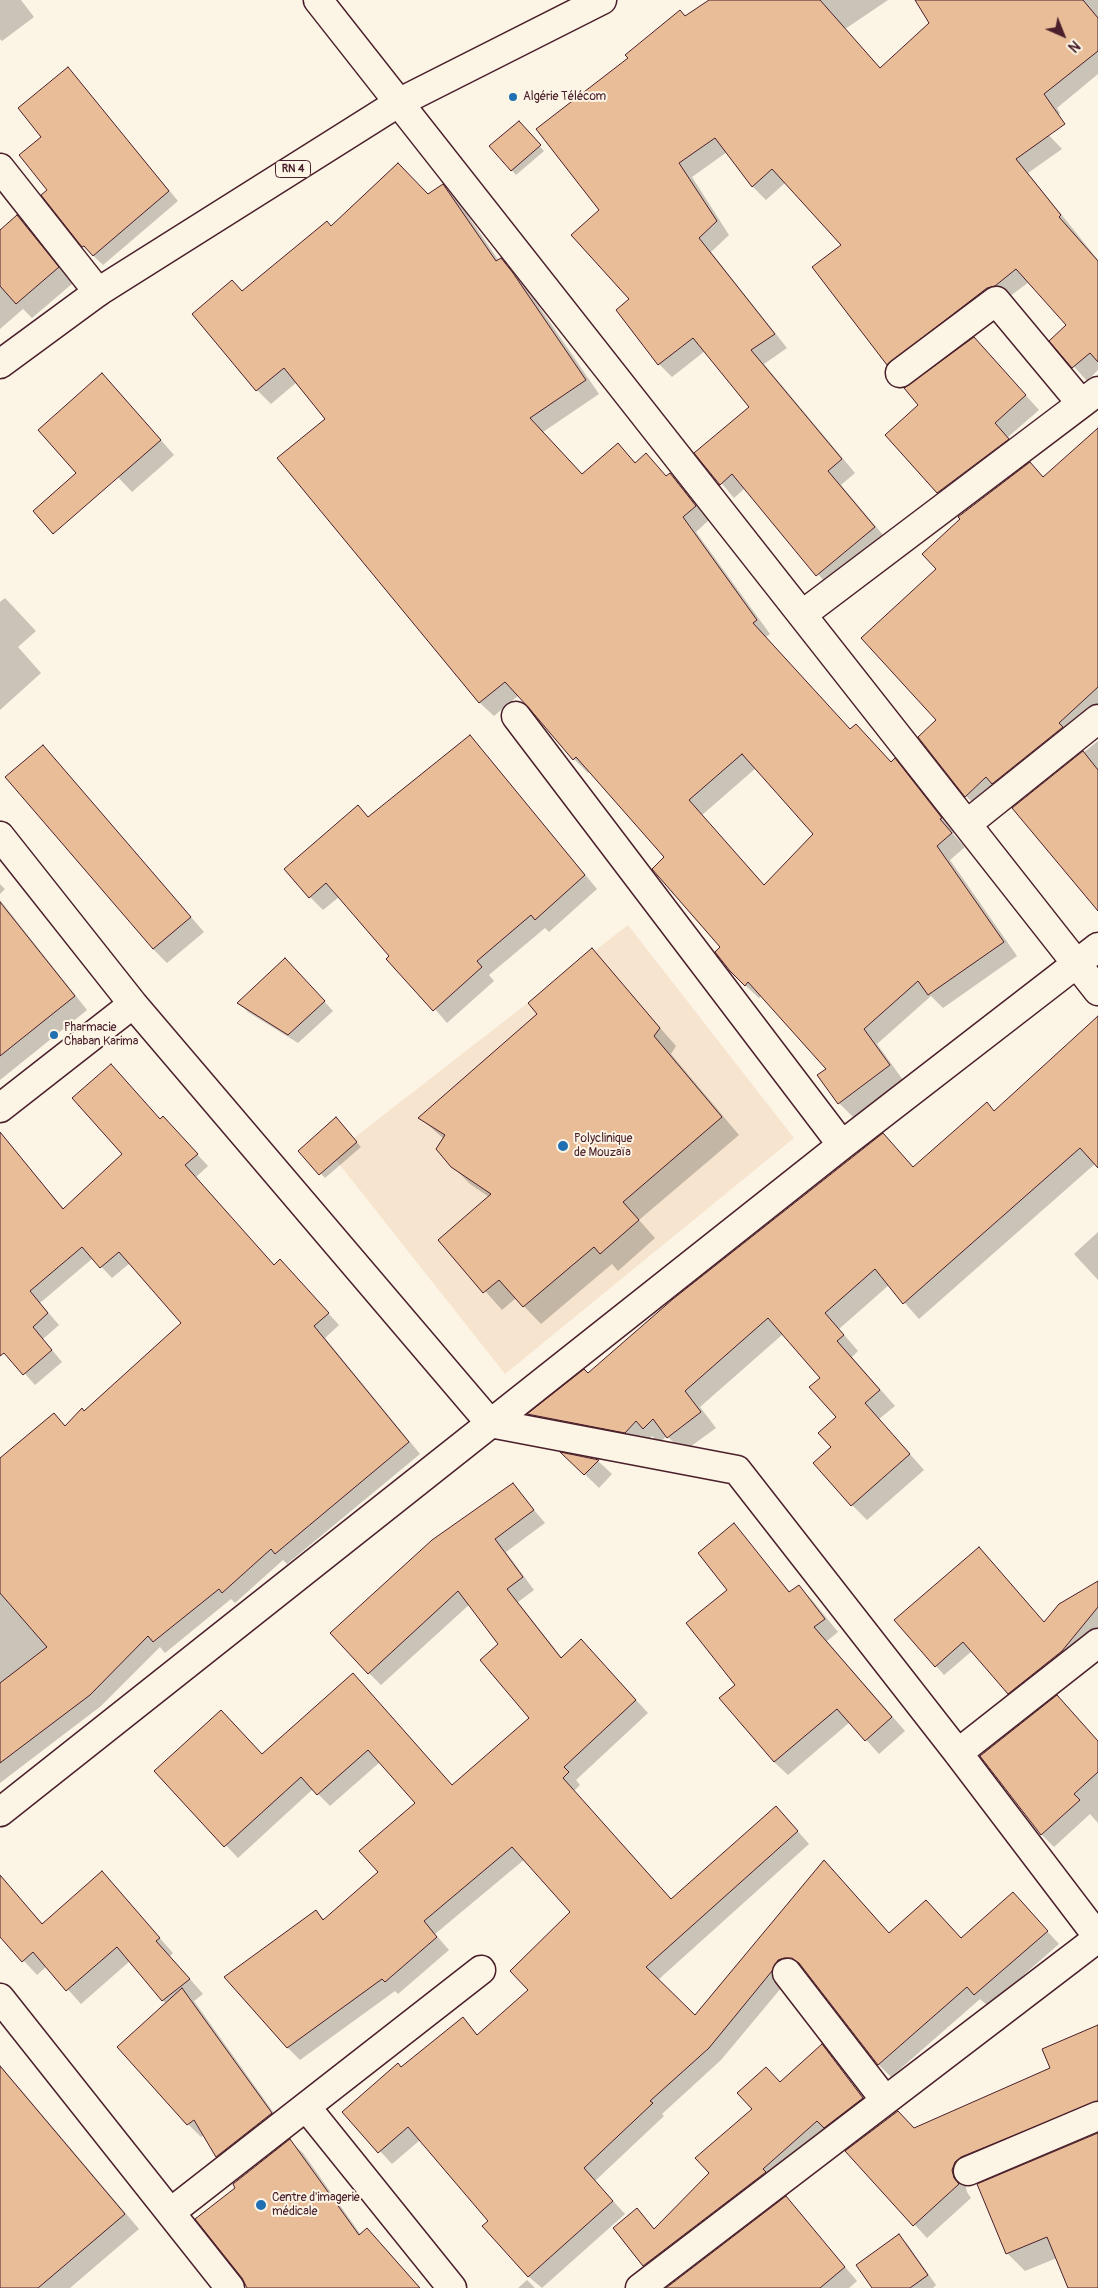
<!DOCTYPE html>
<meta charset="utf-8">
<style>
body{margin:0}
#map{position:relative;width:1098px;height:2288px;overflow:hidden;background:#fcf5e5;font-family:Pangolin,sans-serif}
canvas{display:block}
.north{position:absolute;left:1038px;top:10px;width:50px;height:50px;-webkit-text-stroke:4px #fcf5e5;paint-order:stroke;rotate:136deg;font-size:14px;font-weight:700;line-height:20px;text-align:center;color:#4a1f2b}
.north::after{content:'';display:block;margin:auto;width:18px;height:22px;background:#4a1f2b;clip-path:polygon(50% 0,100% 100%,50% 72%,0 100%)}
</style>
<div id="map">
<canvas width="1098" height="2288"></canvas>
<div class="north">N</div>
</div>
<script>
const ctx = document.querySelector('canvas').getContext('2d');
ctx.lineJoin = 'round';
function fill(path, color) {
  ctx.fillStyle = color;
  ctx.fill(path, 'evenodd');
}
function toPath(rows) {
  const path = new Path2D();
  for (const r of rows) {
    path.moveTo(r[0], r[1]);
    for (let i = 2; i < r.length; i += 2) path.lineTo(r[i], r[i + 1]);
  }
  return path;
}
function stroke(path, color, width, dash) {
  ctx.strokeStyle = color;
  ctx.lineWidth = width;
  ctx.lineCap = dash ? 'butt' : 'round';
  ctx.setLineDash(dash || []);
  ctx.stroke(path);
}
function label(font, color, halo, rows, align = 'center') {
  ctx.font = font + ' Pangolin,sans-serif';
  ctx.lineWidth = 4;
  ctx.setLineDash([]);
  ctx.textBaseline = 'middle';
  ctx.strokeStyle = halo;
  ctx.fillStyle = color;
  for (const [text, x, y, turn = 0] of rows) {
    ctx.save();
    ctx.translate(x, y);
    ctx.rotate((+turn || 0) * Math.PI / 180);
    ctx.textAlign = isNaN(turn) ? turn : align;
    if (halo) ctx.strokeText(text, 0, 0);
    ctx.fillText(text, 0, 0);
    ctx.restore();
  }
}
fill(toPath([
 [628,925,794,1138,505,1374,332,1155]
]), '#f6e4ce');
fill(toPath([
 [0,0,21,0,34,17,2,41,0,39],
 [711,0,888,0,845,29,881,69,931,23,917,0,1098,0,1098,74,1057,108,1060,113,1043,129,1062,149,1028,173,1098,260,1098,370,1087,381,1051,341,1068,326,1029,282,901,377,888,364,843,245,786,182,766,200,753,187,727,152,692,177,729,235,711,252,787,348,764,364,855,473,841,485,888,541,830,588,745,488,734,498,696,453,751,408,705,351,672,377,659,364,631,300,601,210,686,17],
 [68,69,178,201,103,265,83,246,49,190],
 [523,127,544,151,516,175,491,147],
 [443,186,457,200,499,261,501,260,527,289,599,394,543,432,583,475,618,444,636,463,667,477,670,474,684,488,709,520,696,532,770,634,766,637,851,731,856,725,891,763,895,760,909,774,955,832,953,834,965,847,950,860,1017,956,943,1008,931,996,877,1044,903,1080,853,1117,839,1103,819,1076,828,1069,762,996,759,998,745,985,666,858,590,770,588,773,574,759,519,695,494,716,480,703,279,458,327,419,297,382,271,404,257,390,243,292,331,227,428,196],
 [756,768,815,834,765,886,702,815],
 [17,217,32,232,73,283,32,318,23,309,0,329,0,232],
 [974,338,1039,410,1008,437,1015,446,950,505,936,491,920,406],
 [116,389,174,455,132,492,116,475],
 [1098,430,1098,722,978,808,966,796,937,720,1044,478],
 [5,598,36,631,18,647,41,673,0,710,0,602],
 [470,736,597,889,549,932,545,928,489,975,494,981,447,1023,339,897,323,910,310,897,369,818],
 [1098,741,1098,909,1014,808],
 [43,747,204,932,167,963,153,949],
 [0,884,5,889,0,894],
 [0,900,87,1010,0,1080],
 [592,950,676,1046,671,1054,739,1135,639,1220,655,1238,618,1271,612,1264,541,1324,516,1298,502,1310,440,1240,489,1197,470,1184,452,1166,444,1139,420,1118,539,1014],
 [295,969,333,1011,298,1043,248,1012,239,1003],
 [1098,1028,1098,1166,1096,1163,919,1319,889,1285,839,1329,858,1351,852,1357,895,1406,879,1419,924,1470,867,1520,852,1505,833,1448,837,1417,822,1378,783,1334,700,1407,716,1428,683,1452,667,1436,659,1443,652,1436,641,1448,544,1429,529,1414,914,1168,995,1112],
 [160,1120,174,1129,208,1166,196,1177,274,1266,280,1260,339,1325,325,1338,420,1454,287,1564,283,1560,235,1603,231,1599,165,1653,160,1647,101,1706,0,1783,0,1459,54,1415,66,1427,182,1323,130,1263,112,1278,93,1258,40,1303,59,1325,43,1339,62,1362,35,1385,2,1348,0,1350,0,1156,11,1147,65,1210],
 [341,1124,361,1147,325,1178,300,1151],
 [1098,1232,1098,1280,1074,1254],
 [564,1454,598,1461,612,1474,599,1488],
 [513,1485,545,1523,506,1552,534,1590,518,1602,562,1658,593,1653,648,1713,576,1780,580,1785,574,1791,672,1900,788,1820,809,1844,658,1980,695,2017,824,1862,889,1934,961,1940,1013,1894,1059,1944,988,2006,980,1999,891,2077,879,2065,807,1971,797,1969,721,2060,662,2114,664,2116,595,2181,625,2214,542,2288,529,2277,484,2226,490,2221,420,2140,392,2164,344,2112,463,2019,479,2036,530,1990,572,1912,525,1859,435,1934,449,1950,398,1994,395,1991,300,2060,287,2047,316,1912,325,1920,380,1873,417,1804,380,1762,330,1806,313,1789,238,1858,156,1771,262,1755,353,1674,453,1786,531,1718,500,1644,470,1604,381,1685,369,1673],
 [734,1525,791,1593,799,1587,812,1600,838,1632,827,1641,905,1731,879,1754,850,1722,788,1775,774,1762,737,1685,729,1590],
 [1098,1582,1098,1630,1018,1701,972,1651,944,1675,896,1620,1045,1624],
 [1098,1741,1098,1823,1090,1814,1054,1847,1042,1835,981,1756],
 [102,1873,173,1953,170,1956,203,1994,194,2001,284,2127,230,2169,217,2156,204,2135,201,2137,188,2124,119,2047,166,2004,130,1961,81,2004,47,1966,37,1975,0,1935,0,1899,11,1890,43,1924],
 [1098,2026,1098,2117,965,2183,967,2192,971,2198,927,2238,847,2151,915,2129,1052,2069],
 [822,2046,871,2107,653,2273,644,2265,637,2210,655,2230,710,2173,754,2109],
 [0,2065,139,2229,70,2288,0,2288],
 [290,2141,303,2153,361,2235,380,2243,420,2288,249,2288,237,2188],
 [1098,2153,1098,2288,1070,2288,1057,2258,1025,2271,1007,2253],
 [786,2198,857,2281,849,2288,668,2288],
 [899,2235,908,2245,936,2285,933,2288,874,2288],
 [527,2280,535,2288,518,2288]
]), '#0003');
const building = toPath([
 [709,0,820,0,880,68,929,23,915,0,1083,0,1098,18,1098,51,1044,94,1065,124,1016,159,1061,215,1059,217,1098,261,1098,362,1090,353,1072,368,1049,341,1066,325,1016,269,995,286,987,288,887,365,812,267,841,245,772,169,752,187,715,138,679,163,717,221,699,238,775,334,751,350,842,459,828,471,875,527,816,576,732,474,720,485,694,453,749,407,693,338,658,365,616,310,629,299,571,235,599,210,536,129,628,58,625,55,680,10,685,16,709,0],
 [68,67,169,191,93,256,84,246,82,247,41,195,47,190,19,155,41,137,18,108,68,67],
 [519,121,541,145,511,171,489,146,519,121],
 [398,163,428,194,443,184,496,261,501,258,513,273,586,380,530,418,582,474,618,443,635,463,646,453,666,476,670,473,696,506,683,517,757,620,753,623,850,729,856,724,891,762,895,758,942,818,940,819,952,833,937,846,1004,942,928,995,918,981,864,1029,890,1065,838,1104,817,1075,826,1069,748,982,745,986,730,971,715,952,720,947,652,869,664,857,576,757,573,760,528,707,505,682,479,703,277,458,325,419,284,368,256,391,192,314,232,280,242,291,327,221,331,226,398,163],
 [742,754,813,834,764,885,689,800,742,754],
 [17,215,59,267,16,304,0,286,0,230,17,215],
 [974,337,1026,395,995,423,1009,439,937,493,885,435,918,405,904,388,974,337],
 [102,373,161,440,53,534,33,511,76,473,38,430,102,373],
 [1098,428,1098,687,1059,723,1063,727,992,784,986,777,965,797,918,737,936,720,861,638,936,569,922,554,960,519,958,517,1030,462,1043,477,1098,428],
 [470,735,585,875,535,920,531,915,477,961,482,967,433,1011,386,959,389,956,326,883,309,898,284,869,358,805,368,817,470,735],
 [43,745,191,917,153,949,5,777,43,745],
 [1083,751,1098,770,1098,911,1012,808,1083,751],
 [0,902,75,996,0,1056,0,902],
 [592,948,660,1028,654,1036,722,1117,623,1202,639,1220,600,1254,594,1247,523,1307,499,1280,483,1293,438,1240,491,1194,451,1167,436,1149,445,1135,418,1118,537,1014,528,1003,592,948],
 [285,958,325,1001,288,1035,237,1003,285,958],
 [1098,1016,1098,1168,1080,1148,903,1304,875,1269,825,1313,844,1335,837,1341,880,1390,865,1403,910,1454,851,1506,813,1463,831,1447,818,1433,836,1417,809,1387,820,1378,768,1318,685,1391,701,1412,667,1438,653,1419,643,1429,636,1421,625,1433,527,1414,584,1369,588,1373,673,1299,883,1133,913,1167,987,1102,994,1111,1098,1016],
 [111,1064,160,1119,163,1116,198,1154,185,1165,274,1265,280,1259,329,1313,314,1326,409,1442,275,1554,271,1549,222,1593,219,1589,153,1642,148,1636,90,1695,0,1763,0,1683,47,1647,0,1593,0,1458,54,1413,65,1426,82,1408,84,1411,181,1323,119,1252,100,1268,82,1247,30,1291,48,1313,33,1327,52,1350,23,1375,4,1353,0,1356,0,1132,63,1209,122,1154,72,1098,111,1064],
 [336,1117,357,1142,319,1175,298,1151,336,1117],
 [560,1452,599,1460,584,1475,560,1452],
 [513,1483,534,1510,495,1539,523,1577,507,1589,561,1658,581,1639,636,1700,564,1767,569,1772,563,1778,671,1899,776,1806,798,1831,646,1967,695,2015,824,1860,889,1933,926,1900,961,1938,1013,1892,1048,1931,974,1995,967,1987,878,2065,799,1963,792,1958,784,1958,778,1960,772,1971,709,2048,650,2101,653,2103,584,2168,613,2201,528,2277,482,2226,488,2221,408,2127,378,2153,342,2112,398,2063,401,2067,463,2017,477,2035,528,1990,510,1971,570,1912,512,1847,424,1921,437,1937,385,1982,382,1979,287,2048,224,1977,316,1910,323,1920,378,1872,359,1851,415,1803,368,1750,317,1795,301,1777,224,1847,154,1771,221,1710,262,1754,353,1673,452,1785,529,1718,480,1660,498,1644,458,1591,368,1674,330,1633,432,1540,513,1483],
 [734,1523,789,1592,799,1585,825,1619,814,1627,892,1717,865,1741,837,1709,774,1762,719,1698,735,1685,686,1623,727,1590,698,1553,734,1523],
 [979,1547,1044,1622,1059,1604,1098,1581,1098,1607,1062,1651,1008,1694,963,1642,935,1667,894,1620,979,1547],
 [1057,1695,1098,1741,1098,1772,1074,1794,1080,1800,1041,1835,980,1756,1057,1695],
 [102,1871,160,1938,156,1941,190,1979,162,2001,117,1947,66,1991,33,1952,22,1962,0,1937,0,1875,42,1924,102,1871],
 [182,1988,272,2113,216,2157,194,2120,187,2125,117,2047,182,1988],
 [1098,2025,1098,2101,961,2157,955,2162,952,2170,954,2178,959,2184,913,2226,845,2151,898,2111,914,2128,1050,2068,1042,2049,1098,2025],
 [822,2044,863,2098,824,2128,817,2121,763,2169,766,2172,643,2266,613,2228,637,2208,654,2229,709,2173,695,2158,752,2109,737,2093,766,2067,780,2082,822,2044],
 [0,2066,125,2214,38,2288,0,2288,0,2066],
 [1098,2133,1098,2288,1068,2288,1047,2237,1006,2254,977,2184,1098,2133],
 [290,2139,359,2235,367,2228,420,2288,247,2288,242,2278,195,2219,235,2188,233,2184,290,2139],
 [786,2196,845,2267,820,2288,666,2288,786,2196],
 [899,2234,928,2275,910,2288,872,2288,856,2265,899,2234]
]);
fill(building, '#e8bd98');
stroke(building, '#4a1f2b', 1);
const street = toPath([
 [318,0,1098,991],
 [0,168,98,292],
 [900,373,996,301,1081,403],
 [803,614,1098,391],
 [516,716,842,1145],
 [967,824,1098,719],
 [0,836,133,1004,490,1423,737,1470,958,1753,1098,1937],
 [0,1108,133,1004],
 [958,1753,1098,1643],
 [0,1812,842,1145,1098,947],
 [787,1973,885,2100],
 [0,1998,230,2288],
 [307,2108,452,2288],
 [968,2171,1098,2116],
 [171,2212,481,1970],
 [640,2288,1098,1938]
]);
const primary = toPath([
 [0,364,98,292,398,103,602,0]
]);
stroke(street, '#4a1f2b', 31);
stroke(primary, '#4a1f2b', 31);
stroke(street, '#fcf5e5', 28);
stroke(primary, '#fcf5e5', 28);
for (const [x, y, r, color] of [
 [513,97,5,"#1f6fb2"],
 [54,1035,5,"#1f6fb2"],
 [563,1146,6,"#1f6fb2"],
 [261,2205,6,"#1f6fb2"]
]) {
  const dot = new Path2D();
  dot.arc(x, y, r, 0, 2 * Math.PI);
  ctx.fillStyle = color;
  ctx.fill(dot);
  stroke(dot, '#fcf5e5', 2);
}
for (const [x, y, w] of [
 [293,169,35]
]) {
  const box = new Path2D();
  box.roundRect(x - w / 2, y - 8.5, w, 17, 4);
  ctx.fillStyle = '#fcf5e5';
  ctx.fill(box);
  stroke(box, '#4a1f2b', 1);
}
label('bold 11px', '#4a1f2b', null, [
 ["RN 4",293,169]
]);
label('12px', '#4a1f2b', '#fcf5e5', [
 ["Algérie Télécom",523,97],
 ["Pharmacie",64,1028],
 ["Chaban Karima",64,1042],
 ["Polyclinique",574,1139],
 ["de Mouzaïa",574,1153],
 ["Centre d'imagerie",272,2198],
 ["médicale",272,2212]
], 'left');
</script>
